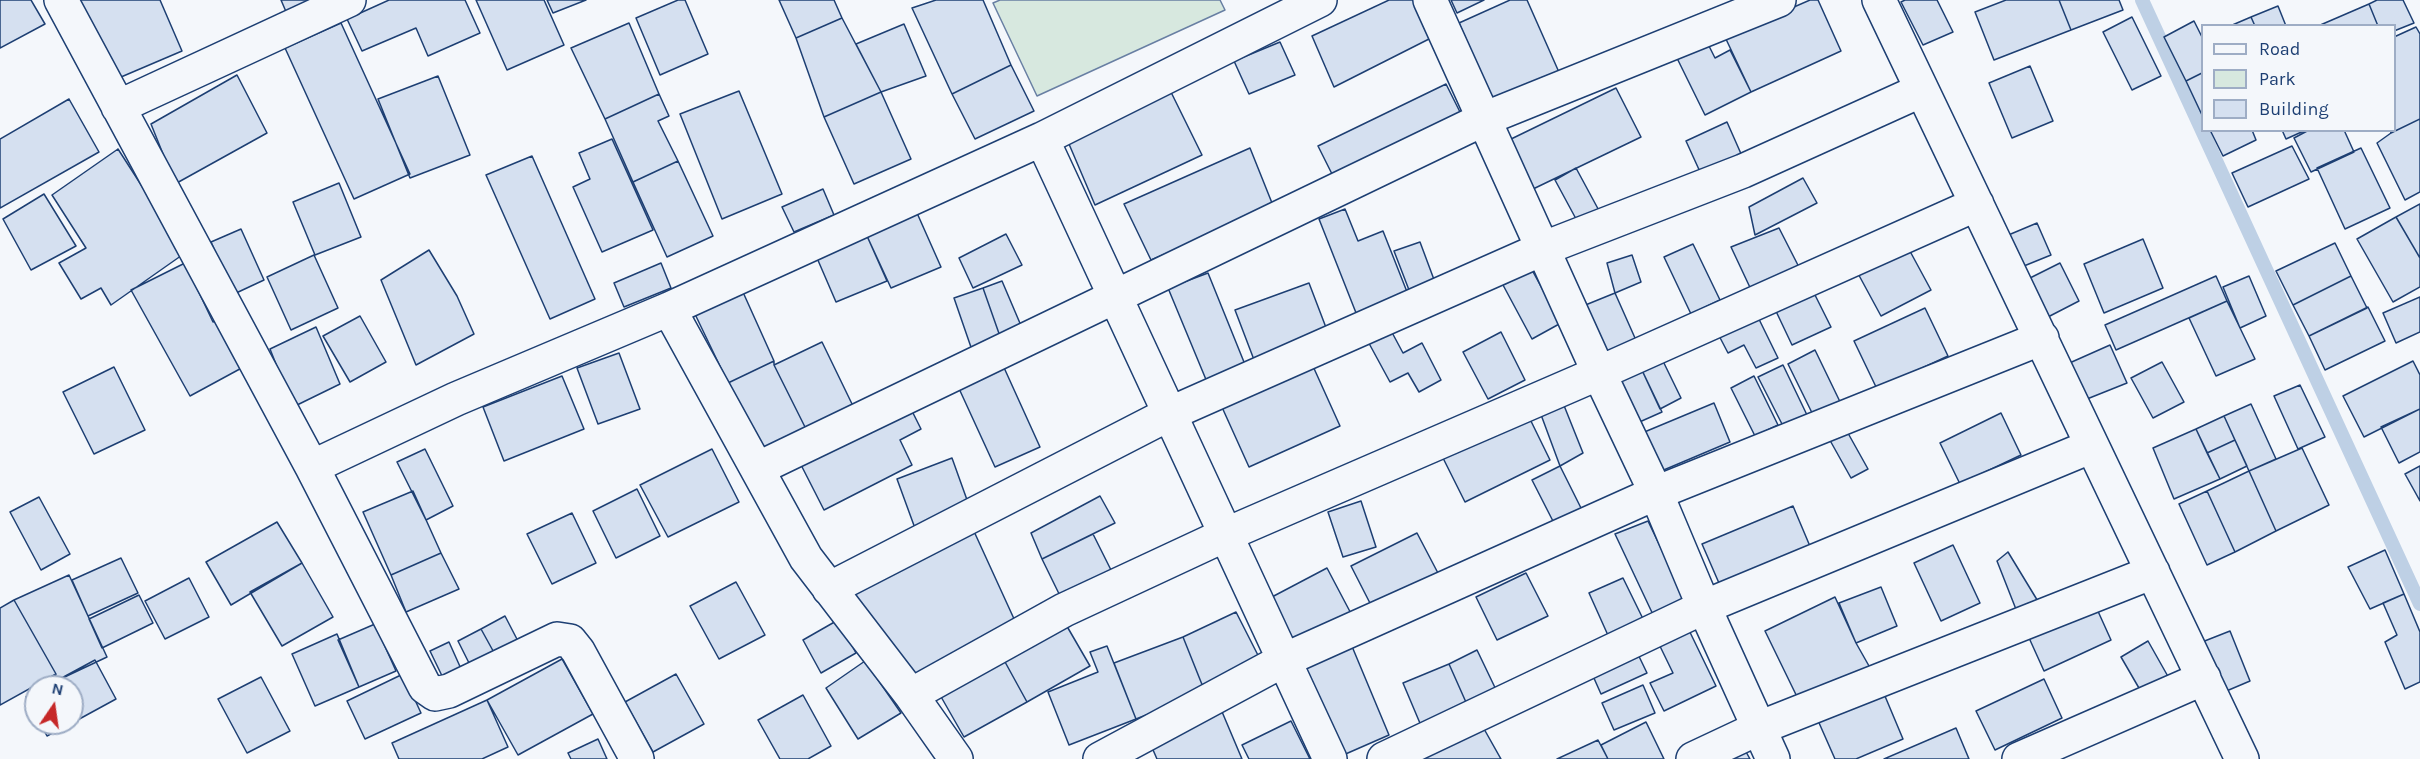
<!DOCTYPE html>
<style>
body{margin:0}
#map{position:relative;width:2420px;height:759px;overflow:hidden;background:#f4f7fb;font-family:Karla,sans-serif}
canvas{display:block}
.legend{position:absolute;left:2201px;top:24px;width:195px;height:108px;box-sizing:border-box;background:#f4f7fb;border:2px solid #9eadc5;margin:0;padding:8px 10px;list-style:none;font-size:18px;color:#1d3f73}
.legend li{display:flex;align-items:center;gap:12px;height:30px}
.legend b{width:30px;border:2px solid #9eadc5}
.north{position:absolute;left:24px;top:675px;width:60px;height:60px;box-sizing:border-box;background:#f4f7fb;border:2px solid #9eadc5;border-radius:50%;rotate:13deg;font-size:16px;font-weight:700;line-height:24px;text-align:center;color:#1d3f73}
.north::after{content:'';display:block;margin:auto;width:21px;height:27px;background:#c62828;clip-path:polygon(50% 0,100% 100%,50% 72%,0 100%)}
</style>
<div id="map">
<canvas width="2420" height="759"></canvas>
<ul class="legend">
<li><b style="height:8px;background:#f4f7fb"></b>Road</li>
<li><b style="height:16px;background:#d7e8df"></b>Park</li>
<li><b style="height:16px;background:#d5e0f0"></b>Building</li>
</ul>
<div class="north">N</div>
</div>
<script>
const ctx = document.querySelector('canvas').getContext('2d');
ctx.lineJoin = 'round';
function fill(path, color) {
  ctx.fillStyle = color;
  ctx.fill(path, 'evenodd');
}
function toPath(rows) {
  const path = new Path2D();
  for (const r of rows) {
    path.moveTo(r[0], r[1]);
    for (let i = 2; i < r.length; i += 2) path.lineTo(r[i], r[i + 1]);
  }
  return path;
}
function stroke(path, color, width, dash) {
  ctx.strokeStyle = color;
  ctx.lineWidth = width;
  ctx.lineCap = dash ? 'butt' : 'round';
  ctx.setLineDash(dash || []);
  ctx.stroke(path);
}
const green = toPath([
 [1000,0,1220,0,1225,10,1037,96,993,3,1000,0]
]);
fill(green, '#d7e8df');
stroke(green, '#687fa3', 1.5);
stroke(toPath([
 [2142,0,2420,604]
]), '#bed0e5', 14);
const building = toPath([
 [0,0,31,0,45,24,0,48,0,0],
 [79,0,160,0,182,51,114,80,79,0],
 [281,0,320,0,287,14,281,0],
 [389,0,465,0,480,33,428,56,416,28,362,51,347,19,389,0],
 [476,0,544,0,564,45,507,70,476,0],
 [547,0,586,0,553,13,547,0],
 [678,0,685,0,708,54,660,75,636,18,678,0],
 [779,0,834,0,842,18,796,38,779,0],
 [936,0,983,0,1011,65,952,94,912,8,936,0],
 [1389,0,1414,0,1431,38,1334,87,1312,36,1389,0],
 [1451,0,1484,0,1457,13,1451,0],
 [1510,0,1527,0,1562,79,1496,108,1459,23,1510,0],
 [1810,0,1818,0,1841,51,1751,92,1725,37,1810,0],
 [1905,0,1937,0,1953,32,1923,45,1901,2,1905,0],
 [2006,0,2059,0,2071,30,1994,60,1975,12,2006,0],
 [2059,0,2119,0,2123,10,2071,30,2059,0],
 [2377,0,2403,0,2414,23,2394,31,2394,26,2378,26,2369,4,2377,0],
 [2369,4,2378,26,2318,26,2369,4],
 [2278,6,2286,26,2255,26,2251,17,2278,6],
 [2132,17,2161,76,2132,90,2103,32,2132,17],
 [2251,17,2255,26,2230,26,2251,17],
 [842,18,881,92,824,117,796,38,842,18],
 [2194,21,2202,37,2202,73,2186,81,2164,37,2194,21],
 [341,23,410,174,354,199,285,48,341,23],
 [629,23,659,94,605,119,571,48,629,23],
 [904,24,926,76,881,92,856,44,904,24],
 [2416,27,2420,34,2420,119,2391,133,2390,130,2394,130,2394,37,2416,27],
 [1703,34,1715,58,1730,50,1751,92,1705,115,1673,50,1703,34],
 [1280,42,1295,75,1249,94,1234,61,1280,42],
 [1011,65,1034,111,975,139,952,94,1011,65],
 [2030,66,2053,121,2012,138,1989,83,2030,66],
 [2202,73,2202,115,2186,81,2202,73],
 [237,75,267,133,175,184,151,124,237,75],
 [438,76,470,155,410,178,378,99,438,76],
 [1166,82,1202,155,1095,205,1063,130,1166,82],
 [1446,84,1466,124,1338,186,1318,146,1446,84],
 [1616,88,1641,137,1531,190,1507,141,1616,88],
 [739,91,782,194,722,219,680,114,739,91],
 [881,92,911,159,854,184,824,117,881,92],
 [659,94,669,116,658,121,678,161,633,182,605,119,659,94],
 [69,99,99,152,0,208,0,139,69,99],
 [2420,119,2420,192,2405,200,2377,143,2391,133,2420,119],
 [1727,122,1742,156,1701,174,1686,141,1727,122],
 [2210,130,2252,130,2256,140,2223,156,2210,130],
 [2282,130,2306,130,2286,139,2282,130],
 [2309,130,2344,130,2354,152,2311,172,2294,138,2309,130],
 [612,139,653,230,602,252,573,187,590,179,579,153,612,139],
 [2292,146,2309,179,2248,207,2232,173,2292,146],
 [1250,148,1274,208,1151,260,1124,204,1250,148],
 [2361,148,2390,208,2345,229,2317,168,2361,148],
 [118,149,185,253,111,305,101,288,81,299,59,263,86,248,52,195,118,149],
 [532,156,595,299,550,319,486,175,532,156],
 [678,161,713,236,667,257,633,182,678,161],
 [1576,168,1603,218,1582,230,1555,180,1576,168],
 [1803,178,1817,203,1755,235,1749,207,1803,178],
 [339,183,361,237,315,255,293,202,339,183],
 [823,189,834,215,794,232,782,207,823,189],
 [44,194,76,246,31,270,3,219,44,194],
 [2420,204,2420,258,2396,217,2420,204],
 [1345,209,1358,241,1383,231,1411,302,1360,323,1319,219,1345,209],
 [917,213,941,267,891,288,867,236,917,213],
 [2396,217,2420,258,2420,287,2393,302,2357,239,2396,217],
 [2037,223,2051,255,2019,268,2006,236,2037,223],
 [1779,228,1803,275,1754,296,1731,247,1779,228],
 [241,229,264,280,234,294,211,242,241,229],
 [1006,234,1022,265,973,288,959,258,1006,234],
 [867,236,887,281,836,302,817,258,867,236],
 [2143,239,2163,288,2104,313,2084,264,2143,239],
 [1420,242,1439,293,1414,303,1394,251,1420,242],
 [1905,242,1931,290,1881,316,1855,268,1905,242],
 [2335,243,2351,276,2293,305,2276,271,2335,243],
 [1693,244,1720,300,1691,314,1664,257,1693,244],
 [429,250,457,296,474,334,416,365,381,280,429,250],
 [314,255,338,308,291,330,267,277,314,255],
 [1632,255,1641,282,1615,293,1607,263,1632,255],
 [185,263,213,322,224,318,249,364,190,396,131,290,185,263],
 [661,263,671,288,624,307,614,283,661,263],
 [2060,263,2079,301,2046,318,2026,280,2060,263],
 [1532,270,1561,323,1532,339,1503,285,1532,270],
 [1208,273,1246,367,1207,382,1168,288,1208,273],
 [2216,276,2227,301,2116,350,2105,325,2216,276],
 [2249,276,2266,316,2240,328,2223,287,2249,276],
 [2351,276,2367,308,2309,336,2293,305,2351,276],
 [1002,281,1025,335,1002,342,983,288,1002,281],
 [1309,283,1330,338,1256,365,1235,310,1309,283],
 [983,288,1002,342,973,353,954,298,983,288],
 [1812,289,1831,327,1792,345,1774,307,1812,289],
 [742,290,774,361,728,383,694,312,742,290],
 [1615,293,1639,347,1607,360,1583,306,1615,293],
 [2420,297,2420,332,2396,343,2383,313,2420,297],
 [2227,301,2255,359,2216,376,2189,318,2227,301],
 [2368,307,2385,341,2325,370,2309,336,2368,307],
 [1925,308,1948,356,1877,389,1854,341,1925,308],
 [1754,309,1778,358,1756,368,1744,345,1728,353,1715,328,1754,309],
 [360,316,386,362,350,382,323,336,360,316],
 [1388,325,1403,353,1422,343,1441,380,1419,392,1408,373,1390,382,1365,336,1388,325],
 [316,327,340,384,293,407,270,349,316,327],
 [1501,332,1525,380,1488,399,1463,352,1501,332],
 [822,342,853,406,806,429,774,365,822,342],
 [2110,345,2127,383,2082,401,2065,365,2110,345],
 [1815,350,1844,410,1817,423,1788,364,1815,350],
 [619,353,640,409,598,424,577,368,619,353],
 [1661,357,1681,398,1660,409,1640,366,1661,357],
 [774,361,774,365,806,429,760,450,728,383,774,361],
 [1001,361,1040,447,995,467,956,382,1001,361],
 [2413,361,2420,375,2420,409,2364,437,2343,396,2413,361],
 [2162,362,2184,402,2153,418,2131,378,2162,362],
 [1312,364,1340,426,1249,467,1221,405,1312,364],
 [1783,365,1807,415,1783,426,1758,377,1783,365],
 [1640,366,1662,412,1635,424,1614,378,1640,366],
 [114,367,145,430,94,454,63,392,114,367],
 [562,376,584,429,504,461,483,407,562,376],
 [1754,376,1778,425,1755,436,1731,388,1754,376],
 [2300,385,2325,437,2298,449,2274,396,2300,385],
 [908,403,921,429,900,440,912,465,824,510,798,459,908,403],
 [1563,403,1583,453,1560,466,1540,412,1563,403],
 [1714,403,1730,442,1659,472,1642,433,1714,403],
 [2251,404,2276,459,2249,471,2224,416,2251,404],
 [2420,409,2420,452,2399,463,2381,427,2420,409],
 [2001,413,2021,455,1960,484,1940,443,2001,413],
 [1528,415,1550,460,1465,502,1442,456,1528,415],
 [2224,416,2235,440,2207,453,2196,429,2224,416],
 [1844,426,1868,469,1851,478,1827,435,1844,426],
 [2196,429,2220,479,2174,499,2153,448,2196,429],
 [2235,440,2247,466,2220,479,2207,453,2235,440],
 [2302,448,2329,505,2276,531,2249,471,2302,448],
 [425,449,453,506,426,520,397,462,425,449],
 [712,449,739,502,668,537,640,485,712,449],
 [952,458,971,511,916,531,897,479,952,458],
 [1560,466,1585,516,1557,529,1532,480,1560,466],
 [2420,466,2420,501,2405,474,2420,466],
 [2249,471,2276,531,2235,552,2207,491,2249,471],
 [637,489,660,536,616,558,593,511,637,489],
 [413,491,441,553,391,575,363,512,413,491],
 [2207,491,2235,552,2207,565,2179,504,2207,491],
 [1100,496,1115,523,1042,559,1031,533,1100,496],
 [39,497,70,554,41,570,10,512,39,497],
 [1361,501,1376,547,1343,557,1328,512,1361,501],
 [1793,506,1812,551,1722,590,1702,544,1793,506],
 [572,513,596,563,552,584,527,534,572,513],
 [1648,521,1689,607,1656,621,1615,534,1648,521],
 [277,522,302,563,231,605,206,562,277,522],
 [972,527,1015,621,921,684,849,588,972,527],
 [1417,533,1439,575,1373,609,1351,566,1417,533],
 [1093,534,1115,578,1064,604,1042,559,1093,534],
 [1953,545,1980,603,1941,621,1914,563,1953,545],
 [2385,550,2404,594,2370,609,2348,567,2385,550],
 [2008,552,2039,603,2021,622,1997,561,2008,552],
 [441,553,459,589,406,612,391,575,441,553],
 [121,558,138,593,88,616,72,580,121,558],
 [302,563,333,617,282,646,250,592,302,563],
 [1327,568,1356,623,1298,652,1270,598,1327,568],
 [1526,573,1548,616,1497,640,1476,597,1526,573],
 [69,575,107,657,54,682,56,674,14,600,69,575],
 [189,578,209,617,165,639,145,601,189,578],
 [1623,578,1647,627,1611,642,1589,593,1623,578],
 [736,582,765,635,719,659,690,606,736,582],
 [1881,587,1897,626,1856,643,1839,603,1881,587],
 [2404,594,2420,632,2420,682,2405,689,2385,642,2397,635,2383,603,2404,594],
 [139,595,153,623,102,648,89,619,139,595],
 [1835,597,1856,643,1873,673,1802,707,1765,631,1835,597],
 [2092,598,2111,640,2044,671,2025,629,2092,598],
 [14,600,56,674,0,705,0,608,14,600],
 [1236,612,1265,669,1205,692,1183,637,1236,612],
 [505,616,520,645,497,658,481,629,505,616],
 [1061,616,1090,666,1027,702,999,651,1061,616],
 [838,620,856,653,821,673,803,640,838,620],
 [375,624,396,671,359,687,338,640,375,624],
 [1686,624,1716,686,1664,711,1650,683,1673,673,1656,638,1686,624],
 [481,629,497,658,472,669,458,641,481,629],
 [2230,631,2250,681,2217,695,2197,644,2230,631],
 [337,634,359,687,315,706,292,654,337,634],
 [1183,637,1205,692,1136,719,1114,663,1183,637],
 [2148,641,2170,680,2143,695,2121,657,2148,641],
 [449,642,462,671,444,680,430,651,449,642],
 [1351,644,1389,735,1341,756,1303,665,1351,644],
 [1107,646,1136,719,1069,745,1048,692,1098,672,1090,652,1107,646],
 [1634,646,1647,673,1601,694,1589,667,1634,646],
 [1477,650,1500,698,1469,709,1449,664,1477,650],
 [999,651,1027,702,964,737,936,688,999,651],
 [562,659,593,714,518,755,487,700,562,659],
 [95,660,116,699,72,723,72,687,45,687,95,660],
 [865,661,901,713,858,739,826,688,865,661],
 [1449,664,1469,709,1422,728,1403,683,1449,664],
 [403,674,421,713,365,739,347,701,403,674],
 [676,674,704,724,653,752,625,702,676,674],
 [261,677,290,731,247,753,218,699,261,677],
 [2044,679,2062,718,1995,750,1976,711,2044,679],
 [1643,685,1655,713,1614,730,1602,703,1643,685],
 [1882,689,1903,739,1856,759,1835,759,1816,716,1882,689],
 [36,692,36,715,26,697,36,692],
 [803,695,831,746,808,759,780,759,758,720,803,695],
 [487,700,508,747,482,759,399,759,392,743,487,700],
 [1220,707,1242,759,1157,759,1147,736,1220,707],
 [1479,720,1501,759,1414,759,1479,720],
 [1291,721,1310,759,1249,759,1242,745,1291,721],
 [1646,722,1664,759,1608,759,1601,745,1646,722],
 [40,723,71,723,47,736,40,723],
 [1956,728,1969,759,1884,759,1956,728],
 [598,739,607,759,571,759,568,753,598,739],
 [1598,740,1608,759,1557,759,1598,740],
 [1745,750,1750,759,1728,759,1745,750]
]);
fill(building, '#d5e0f0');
stroke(building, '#1d3f73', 1.5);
const minor = toPath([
 [61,0,312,467,425,687,435,694,449,691,557,639,570,641,578,651,637,759],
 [1430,0,1599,373,1656,493,1704,607,1773,759],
 [1879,0,2242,759],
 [118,107,349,0],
 [1042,139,1330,759],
 [669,309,806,558,911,695,956,759],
 [312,467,456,399,669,309,1042,139,1320,0],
 [757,469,1484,119,1779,0],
 [829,589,1169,414,1542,249,1743,171,1922,90],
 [911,695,1064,610,1225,535,1599,373,1977,204],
 [1100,759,1282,661,1656,493,2042,338],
 [1384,759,1704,607,2092,446],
 [1693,759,1759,728,2153,572],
 [2019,759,2204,678]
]);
stroke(minor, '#1d3f73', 36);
stroke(minor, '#f4f7fb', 33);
</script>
